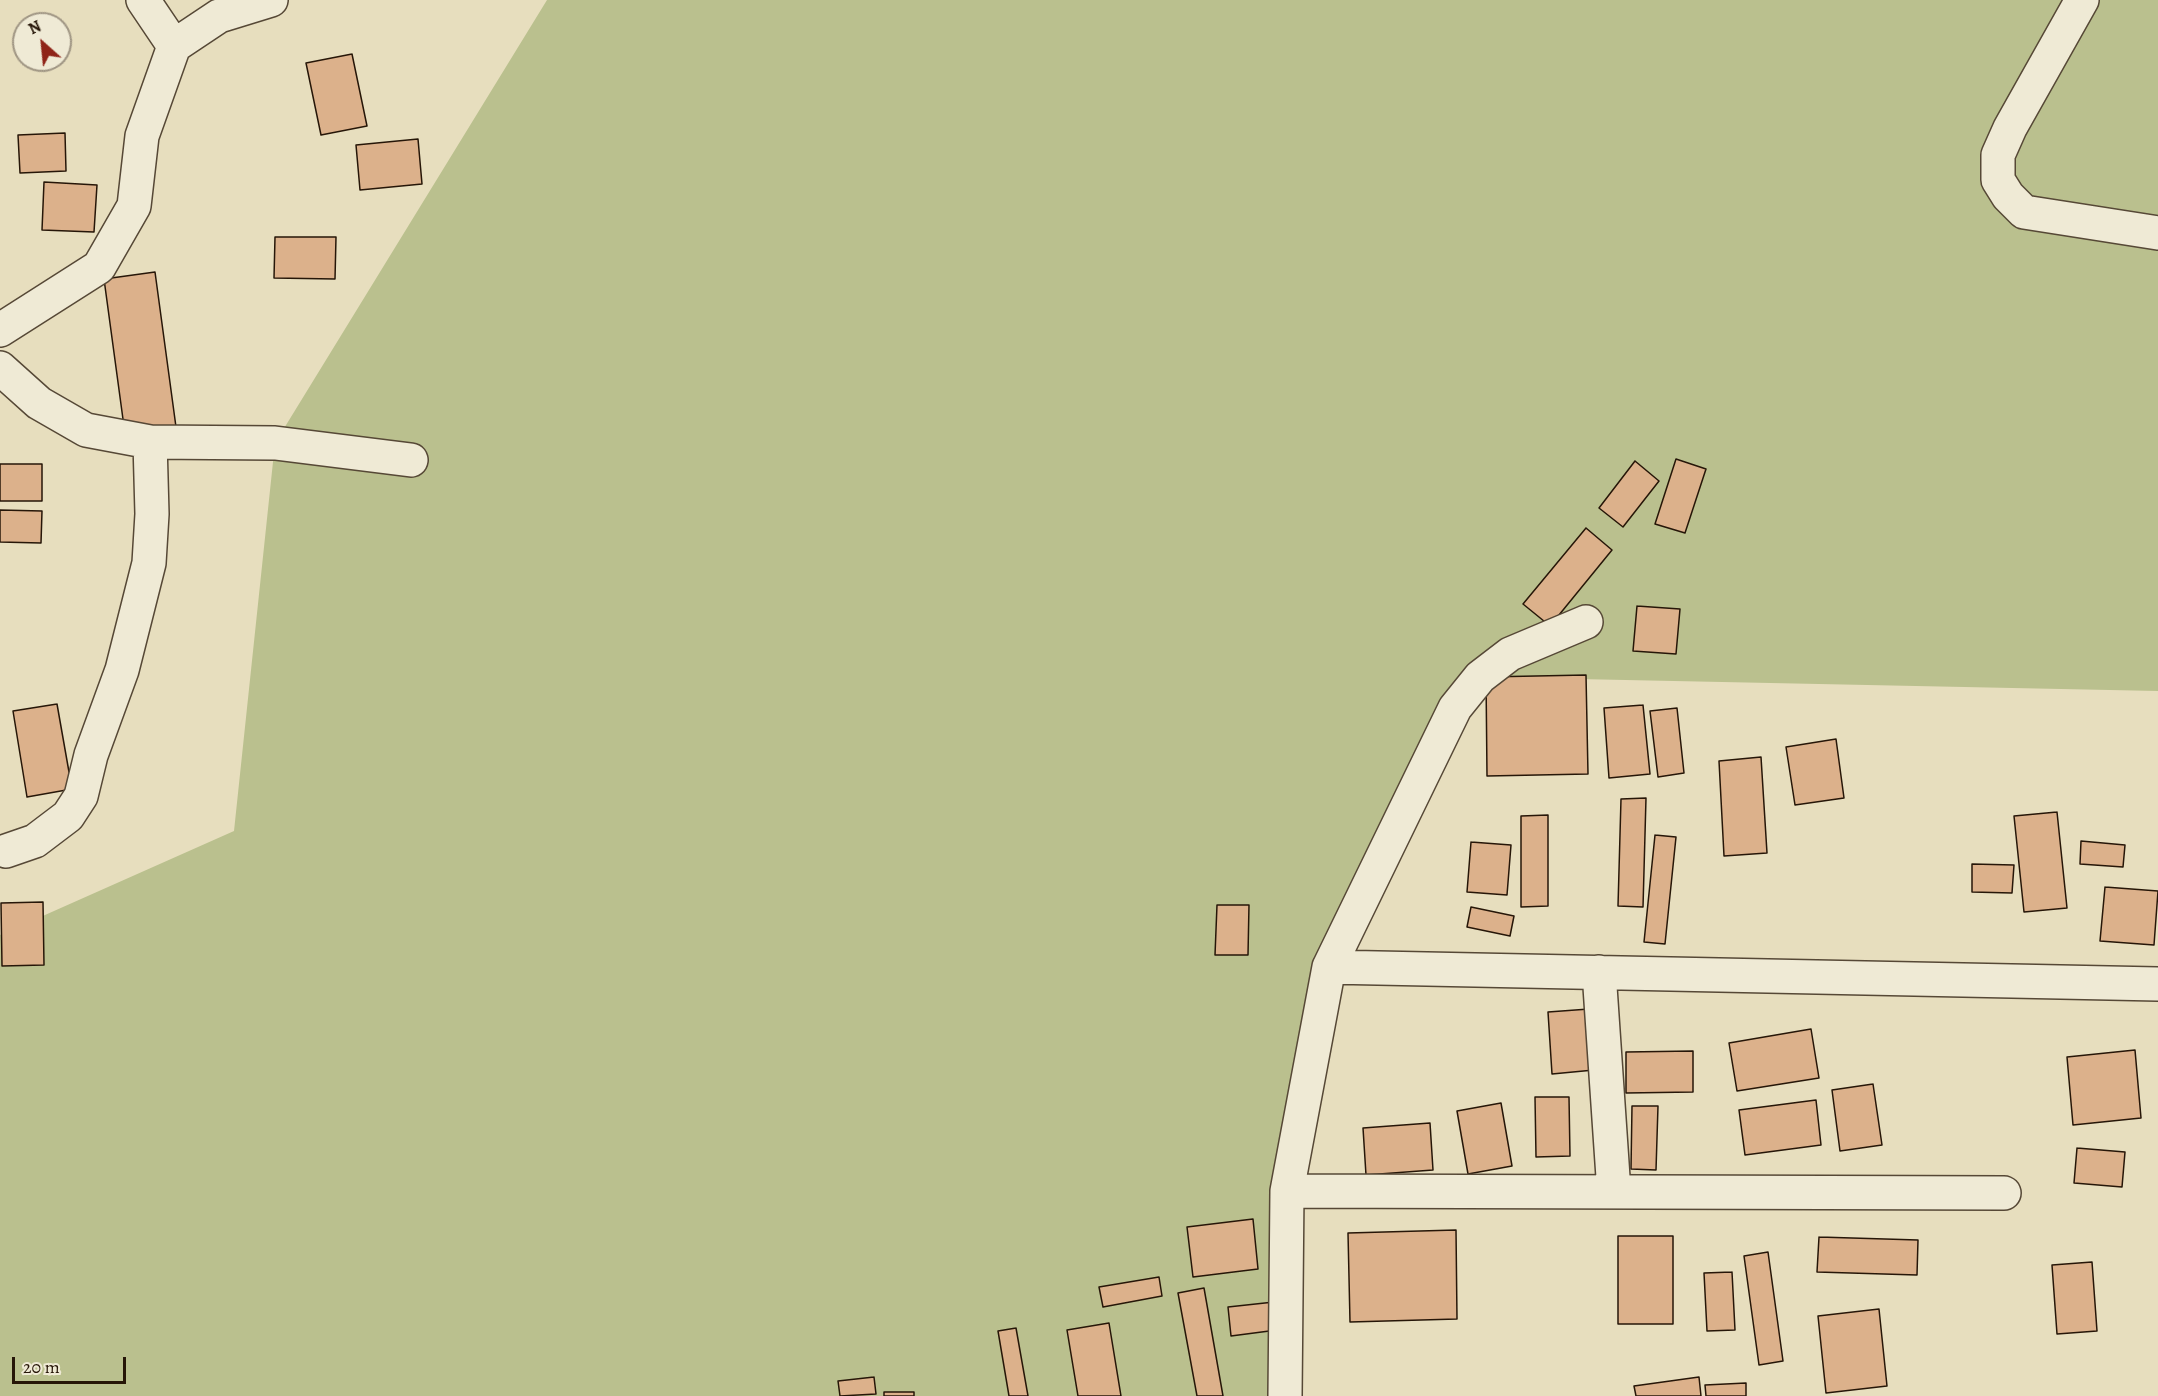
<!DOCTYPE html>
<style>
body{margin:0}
#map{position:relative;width:2158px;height:1396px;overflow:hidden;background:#e7debe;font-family:Alegreya,serif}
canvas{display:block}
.north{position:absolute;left:12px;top:12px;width:60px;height:60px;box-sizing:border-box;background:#efead5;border:2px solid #9f9583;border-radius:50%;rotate:333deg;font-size:16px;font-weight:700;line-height:24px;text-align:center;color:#261608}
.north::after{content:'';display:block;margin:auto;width:21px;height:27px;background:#8f2418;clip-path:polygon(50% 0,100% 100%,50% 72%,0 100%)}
.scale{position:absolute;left:12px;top:1357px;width:114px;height:27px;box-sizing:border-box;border:3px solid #261608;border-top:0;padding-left:8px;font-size:18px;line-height:21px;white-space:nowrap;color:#261608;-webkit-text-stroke:4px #efead5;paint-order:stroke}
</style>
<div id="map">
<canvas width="2158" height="1396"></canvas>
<div class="north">N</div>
<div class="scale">20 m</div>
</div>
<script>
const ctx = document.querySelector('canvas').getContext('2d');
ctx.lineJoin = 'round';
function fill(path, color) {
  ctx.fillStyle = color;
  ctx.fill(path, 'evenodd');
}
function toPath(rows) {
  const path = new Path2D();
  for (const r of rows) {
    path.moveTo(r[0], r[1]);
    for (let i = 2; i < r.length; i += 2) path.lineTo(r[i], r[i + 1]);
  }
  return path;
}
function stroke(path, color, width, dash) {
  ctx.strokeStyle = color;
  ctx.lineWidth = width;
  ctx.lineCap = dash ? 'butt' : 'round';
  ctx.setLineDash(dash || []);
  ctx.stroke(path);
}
fill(toPath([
 [547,0,2158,0,2158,691,1480,677,1329,967,1287,1191,1284,1396,0,1396,0,935,234,831,275,443]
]), '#bac08e');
const building = toPath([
 [352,54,367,126,321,135,306,63,352,54],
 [65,133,66,171,20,173,18,135,65,133],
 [418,139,422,184,360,190,356,145,418,139],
 [44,182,97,185,94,232,42,230,44,182],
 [275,237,336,237,335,279,274,278,275,237],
 [155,272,176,427,125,434,104,279,155,272],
 [1676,459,1706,469,1685,533,1655,524,1676,459],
 [1635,461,1659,481,1623,527,1599,508,1635,461],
 [0,464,42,464,42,501,0,501,0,464],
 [0,510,42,511,41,543,0,542,0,510],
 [1586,528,1612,550,1550,626,1523,604,1586,528],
 [1637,606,1680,609,1676,654,1633,651,1637,606],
 [1586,675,1588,774,1487,776,1486,677,1586,675],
 [57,704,72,789,27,797,13,711,57,704],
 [1643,705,1650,774,1609,778,1604,708,1643,705],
 [1677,708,1684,773,1658,777,1650,711,1677,708],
 [1836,739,1844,798,1795,805,1786,747,1836,739],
 [1761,757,1767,853,1724,856,1719,761,1761,757],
 [1646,798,1643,907,1618,906,1621,799,1646,798],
 [2057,812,2067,908,2024,912,2014,816,2057,812],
 [1548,815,1548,906,1521,907,1521,816,1548,815],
 [1655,835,1676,837,1665,944,1644,942,1655,835],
 [2081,841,2125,845,2123,867,2080,864,2081,841],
 [1471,842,1511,845,1507,895,1467,892,1471,842],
 [1972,864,2014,865,2012,893,1972,892,1972,864],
 [2105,887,2158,891,2154,945,2100,941,2105,887],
 [43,902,44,965,2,966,1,903,43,902],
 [1217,905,1249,905,1248,955,1215,955,1217,905],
 [1471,907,1514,916,1510,936,1467,927,1471,907],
 [1589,1009,1594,1070,1552,1074,1548,1012,1589,1009],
 [1811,1029,1819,1078,1737,1091,1729,1043,1811,1029],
 [2135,1050,2141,1118,2073,1125,2067,1057,2135,1050],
 [1693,1051,1693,1092,1626,1093,1626,1052,1693,1051],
 [1873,1084,1882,1145,1840,1151,1832,1090,1873,1084],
 [1535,1097,1569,1097,1570,1156,1536,1157,1535,1097],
 [1816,1100,1821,1145,1745,1155,1739,1110,1816,1100],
 [1501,1103,1512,1166,1468,1174,1457,1111,1501,1103],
 [1632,1106,1658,1106,1656,1170,1631,1169,1632,1106],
 [1430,1123,1433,1170,1366,1175,1363,1128,1430,1123],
 [2077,1148,2125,1152,2122,1187,2074,1183,2077,1148],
 [1253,1219,1258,1269,1193,1277,1187,1227,1253,1219],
 [1456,1230,1457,1319,1350,1322,1348,1233,1456,1230],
 [1618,1236,1673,1236,1673,1324,1618,1324,1618,1236],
 [1819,1237,1918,1240,1917,1275,1817,1272,1819,1237],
 [1768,1252,1783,1361,1759,1365,1744,1256,1768,1252],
 [2092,1262,2097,1331,2057,1334,2052,1265,2092,1262],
 [1732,1272,1735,1330,1707,1331,1704,1273,1732,1272],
 [1159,1277,1162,1296,1103,1307,1099,1287,1159,1277],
 [1204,1288,1223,1396,1197,1396,1178,1293,1204,1288],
 [1274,1302,1277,1330,1231,1336,1228,1307,1274,1302],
 [1879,1309,1887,1386,1826,1393,1818,1316,1879,1309],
 [1109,1323,1121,1396,1078,1396,1067,1330,1109,1323],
 [1016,1328,1028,1396,1009,1396,998,1331,1016,1328],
 [874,1377,876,1394,840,1396,838,1381,874,1377],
 [1699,1377,1701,1396,1636,1396,1634,1386,1699,1377],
 [1746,1383,1746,1396,1706,1396,1705,1385,1746,1383],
 [884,1392,914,1392,914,1396,884,1396,884,1392]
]);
fill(building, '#dcb18b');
stroke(building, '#261608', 1.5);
const minor = toPath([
 [143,0,174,46],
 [2082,0,2010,128,1998,155,1998,180,2008,196,2024,212,2158,233],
 [0,330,99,267,134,206,142,136,174,46,219,16,271,0],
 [0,368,39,403,86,430,150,442,275,443,411,460],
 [6,851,35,841,68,816,81,796,91,755,122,670,149,563,152,514,150,442],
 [1329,967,1455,708,1480,677,1510,654,1586,622],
 [1599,972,1614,1192],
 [1287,1191,2004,1193],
 [1285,1396,1287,1191,1329,967,2158,984]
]);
stroke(minor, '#564836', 36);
stroke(minor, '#efead5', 33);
</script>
